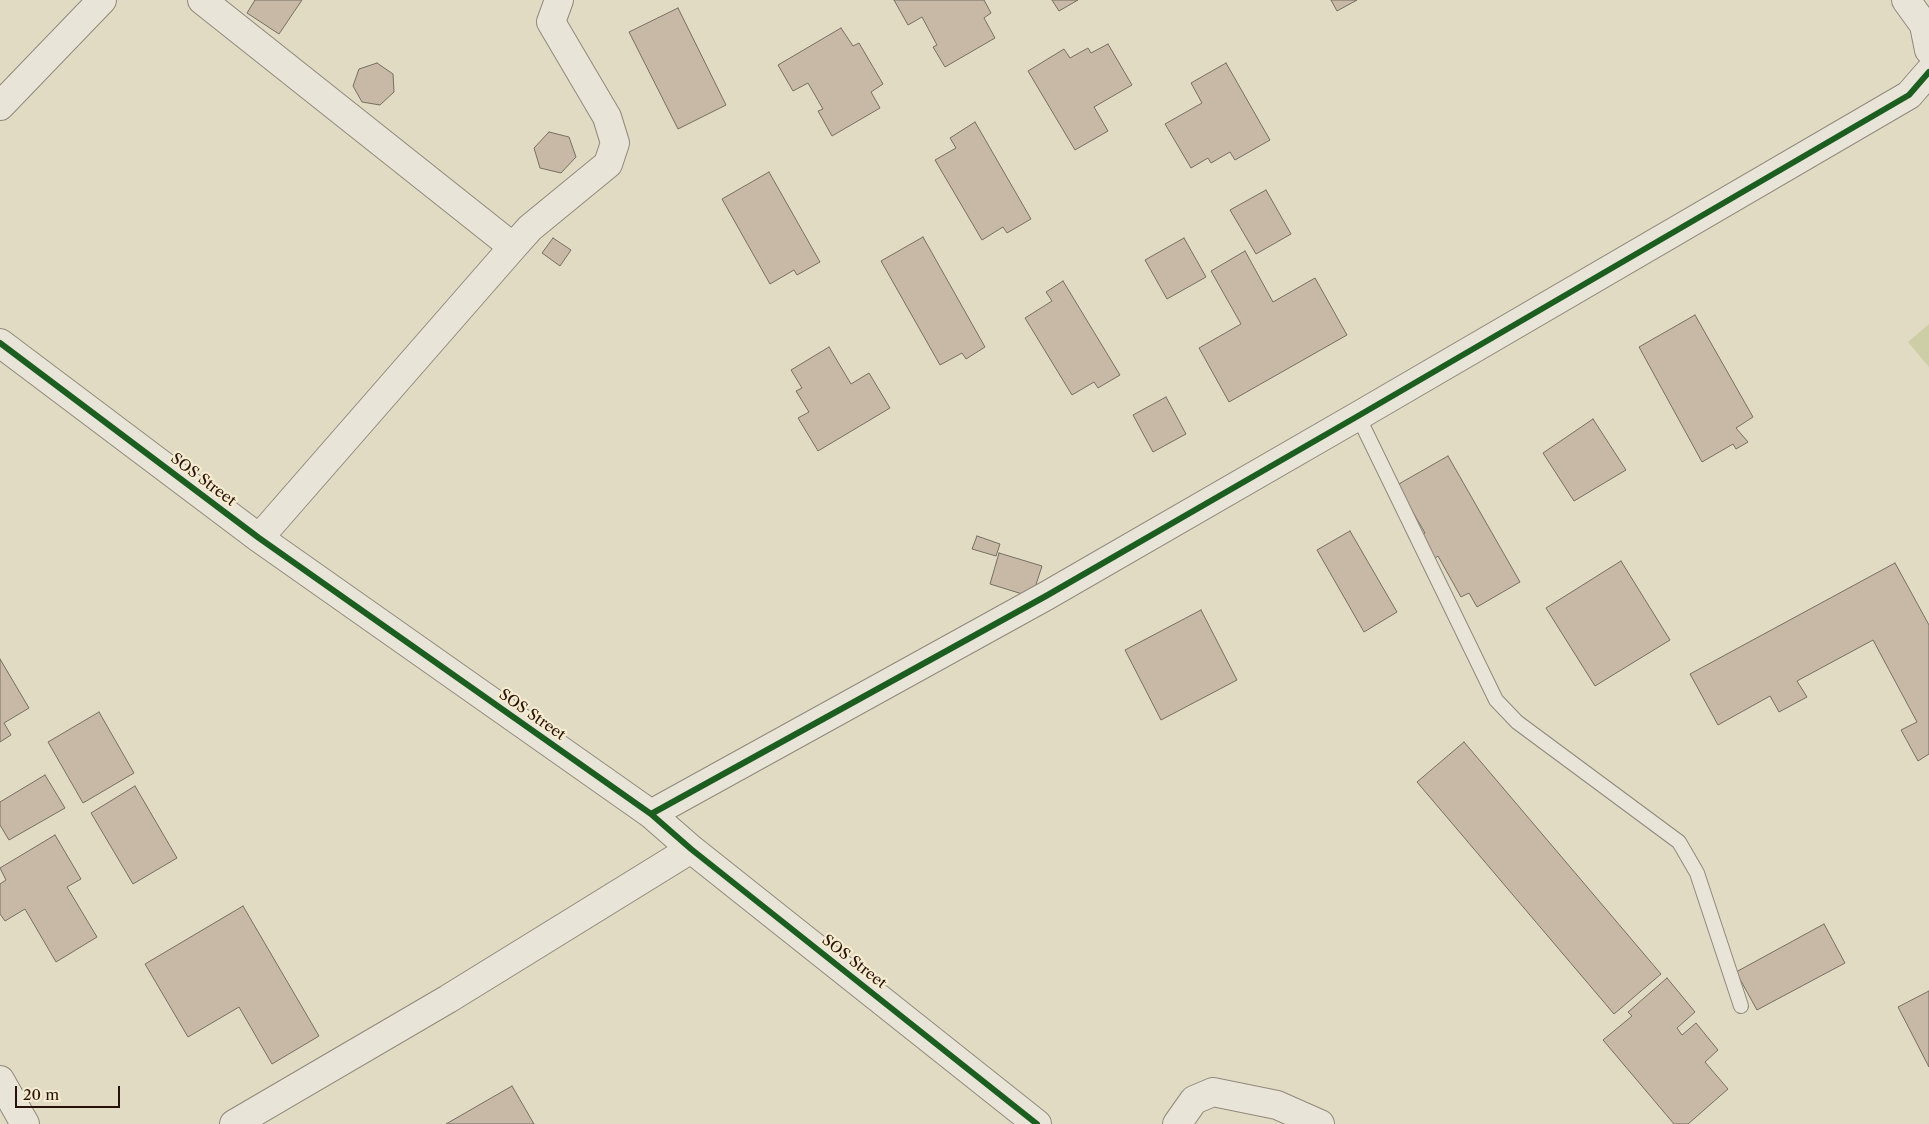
<!DOCTYPE html>
<style>
body{margin:0}
#map{position:relative;width:1929px;height:1124px;overflow:hidden;background:#e2dbc4;font-family:"Libre Caslon Text",serif}
canvas{display:block}
.scale{position:absolute;left:15px;top:1086px;width:105px;height:22px;box-sizing:border-box;border:2px solid #291107;border-top:0;padding-left:6px;font-size:15px;line-height:18px;white-space:nowrap;color:#291107;-webkit-text-stroke:4px #f5ecd0;paint-order:stroke}
</style>
<div id="map">
<canvas width="1929" height="1124"></canvas>
<div class="scale">20 m</div>
</div>
<script>
const ctx = document.querySelector('canvas').getContext('2d');
ctx.lineJoin = 'round';
function fill(path, color) {
  ctx.fillStyle = color;
  ctx.fill(path, 'evenodd');
}
function toPath(rows) {
  const path = new Path2D();
  for (const r of rows) {
    path.moveTo(r[0], r[1]);
    for (let i = 2; i < r.length; i += 2) path.lineTo(r[i], r[i + 1]);
  }
  return path;
}
function stroke(path, color, width, dash) {
  ctx.strokeStyle = color;
  ctx.lineWidth = width;
  ctx.lineCap = dash ? 'butt' : 'round';
  ctx.setLineDash(dash || []);
  ctx.stroke(path);
}
function label(font, color, halo, rows, align = 'center') {
  ctx.font = font + ' "Libre Caslon Text",serif';
  ctx.lineWidth = 4.5;
  ctx.setLineDash([]);
  ctx.textBaseline = 'middle';
  ctx.strokeStyle = halo;
  ctx.fillStyle = color;
  for (const [text, x, y, turn = 0] of rows) {
    ctx.save();
    ctx.translate(x, y);
    ctx.rotate((+turn || 0) * Math.PI / 180);
    ctx.textAlign = isNaN(turn) ? turn : align;
    if (halo) ctx.strokeText(text, 0, 0);
    ctx.fillText(text, 0, 0);
    ctx.restore();
  }
}
fill(toPath([
 [1929,324,1929,367,1908,342]
]), '#cdcda6');
const building = toPath([
 [255,0,302,0,279,34,247,13,255,0],
 [894,0,984,0,991,13,984,18,995,38,945,67,933,47,937,45,922,17,908,25,894,0],
 [1052,0,1078,0,1059,11,1052,0],
 [1331,0,1357,0,1337,11,1331,0],
 [678,8,726,105,678,129,629,32,678,8],
 [841,28,853,46,859,43,883,84,871,92,880,108,832,136,818,111,823,109,808,83,793,91,778,65,841,28],
 [1108,44,1132,85,1094,107,1108,131,1075,150,1028,71,1064,49,1070,58,1088,48,1091,53,1108,44],
 [377,63,393,74,394,92,380,105,362,102,353,86,359,69,377,63],
 [1226,63,1270,140,1235,160,1230,152,1211,163,1208,158,1191,168,1165,124,1202,103,1191,83,1226,63],
 [975,122,1031,219,1007,233,1003,227,982,240,935,160,956,148,950,138,975,122],
 [549,132,569,137,576,157,561,173,540,168,534,148,549,132],
 [769,172,820,262,797,275,794,270,770,284,722,199,769,172],
 [1266,190,1291,234,1256,254,1230,210,1266,190],
 [923,237,985,347,966,359,962,353,940,365,881,261,923,237],
 [553,238,571,250,560,266,542,253,553,238],
 [1184,238,1206,277,1167,299,1145,260,1184,238],
 [1245,251,1273,302,1315,278,1347,335,1229,402,1199,348,1241,324,1211,271,1245,251],
 [1063,281,1120,375,1098,388,1094,382,1072,395,1025,318,1052,301,1046,292,1063,281],
 [1695,315,1753,417,1736,428,1748,442,1736,449,1733,444,1702,462,1639,347,1695,315],
 [829,347,851,384,869,373,890,408,818,451,798,418,809,412,796,391,802,388,791,370,829,347],
 [1166,397,1186,434,1153,452,1133,415,1166,397],
 [1593,419,1626,470,1574,501,1543,453,1593,419],
 [1448,456,1520,582,1477,607,1469,593,1461,597,1438,556,1434,559,1421,536,1425,533,1397,485,1448,456],
 [1350,531,1397,612,1364,632,1317,550,1350,531],
 [977,536,1000,544,996,556,972,549,977,536],
 [999,553,1042,566,1032,597,990,584,999,553],
 [1621,561,1670,640,1595,686,1546,608,1621,561],
 [1895,563,1929,625,1929,754,1918,761,1901,730,1917,722,1873,640,1797,681,1807,697,1779,712,1770,696,1718,725,1690,674,1895,563],
 [1201,610,1237,680,1161,720,1125,650,1201,610],
 [0,659,29,708,4,723,11,735,0,742,0,659],
 [99,712,134,773,83,803,48,742,99,712],
 [1464,742,1661,974,1614,1014,1417,782,1464,742],
 [45,775,65,808,9,840,0,825,0,802,45,775],
 [135,786,177,858,133,884,91,813,135,786],
 [55,835,81,879,67,887,97,937,56,962,25,909,5,921,0,914,0,884,6,880,0,868,55,835],
 [243,906,319,1036,272,1064,239,1007,188,1037,145,964,243,906],
 [1824,924,1845,963,1757,1010,1736,972,1824,924],
 [1667,978,1695,1012,1677,1028,1682,1035,1696,1023,1718,1050,1705,1062,1728,1089,1688,1124,1674,1124,1603,1040,1632,1016,1628,1012,1667,978],
 [1929,991,1929,1067,1898,1007,1929,991],
 [512,1086,534,1124,446,1124,512,1086]
]);
fill(building, '#c8b8a6');
stroke(building, '#766f62', 1);
const lane = toPath([
 [1358,416,1496,700,1517,722,1679,842,1697,873,1741,1006]
]);
const street = toPath([
 [202,0,513,247],
 [1906,0,1924,25,1929,50],
 [0,106,102,0],
 [0,343,259,538,651,814,691,849,1037,1124],
 [259,538,513,247,530,228,608,164,615,143,607,117,551,22,559,0],
 [651,814,1046,596,1358,416,1909,95,1929,72],
 [0,1080,25,1124],
 [234,1124,448,999,691,849],
 [1177,1124,1194,1100,1213,1092,1277,1105,1320,1124]
]);
stroke(lane, '#90897b', 16);
stroke(street, '#90897b', 30);
stroke(lane, '#e8e4d8', 14);
stroke(street, '#e8e4d8', 28);
stroke(toPath([
 [0,343,259,538,651,814,691,849,1037,1124],
 [651,814,1046,596,1358,416,1909,95,1929,72]
]), '#1b5e20', 6);
label('15px', '#291107', '#f5ecd0', [
 ["SOS Street",203,480,37],
 ["SOS Street",532,715,35],
 ["SOS Street",854,962,38]
]);
</script>
